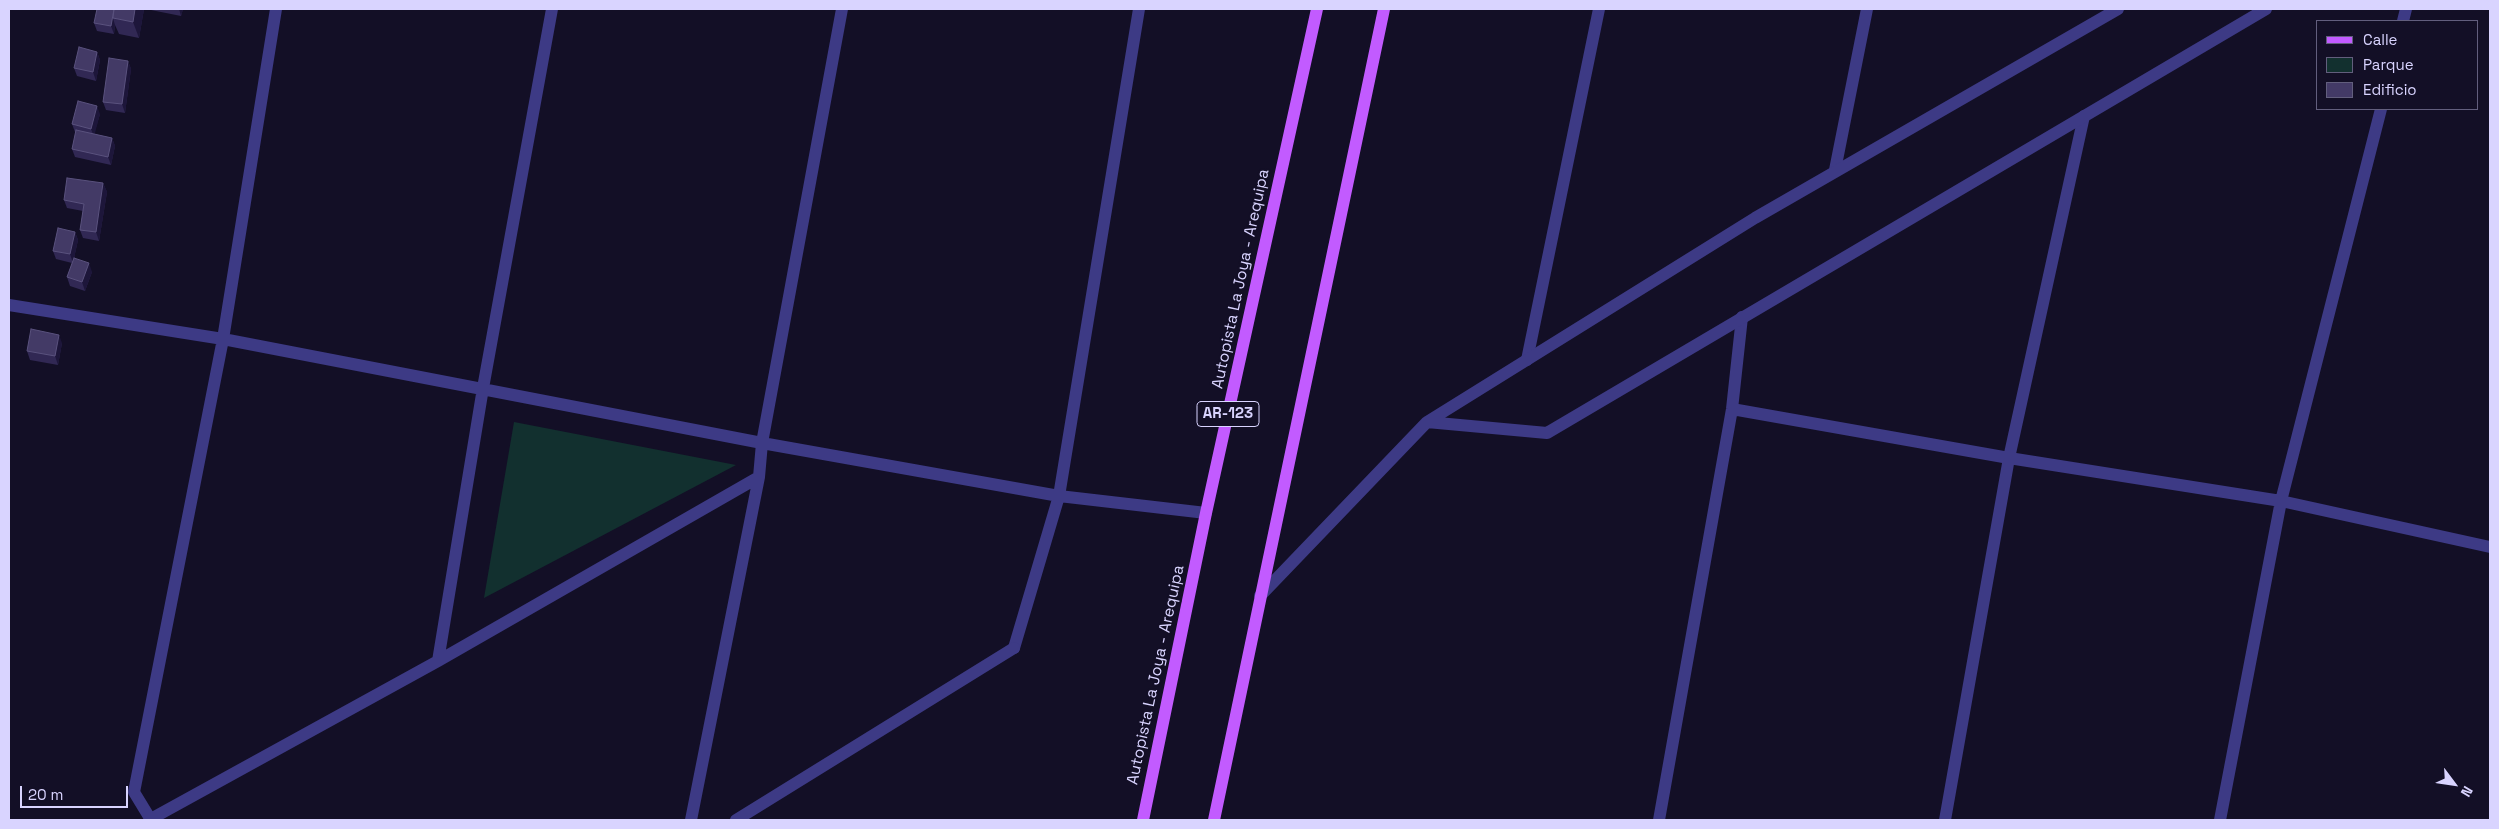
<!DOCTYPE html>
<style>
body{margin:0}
#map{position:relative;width:2499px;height:829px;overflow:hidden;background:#130f26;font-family:"Space Grotesk",sans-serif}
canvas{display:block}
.frame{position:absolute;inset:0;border:10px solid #d9d4ff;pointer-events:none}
.legend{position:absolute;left:2316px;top:20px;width:162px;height:90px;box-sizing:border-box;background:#130f26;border:1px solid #625e7d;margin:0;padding:6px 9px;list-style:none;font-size:15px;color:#d9d4ff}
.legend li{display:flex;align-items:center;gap:10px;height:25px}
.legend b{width:25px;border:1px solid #625e7d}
.north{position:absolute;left:2429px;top:759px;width:50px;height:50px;-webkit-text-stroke:4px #130f26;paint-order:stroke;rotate:121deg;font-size:14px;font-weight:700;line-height:20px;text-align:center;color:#d9d4ff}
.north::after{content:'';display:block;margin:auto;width:18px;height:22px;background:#d9d4ff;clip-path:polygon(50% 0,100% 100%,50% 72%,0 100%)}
.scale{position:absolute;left:20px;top:786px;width:108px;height:22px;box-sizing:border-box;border:2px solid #d9d4ff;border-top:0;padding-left:6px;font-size:15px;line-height:18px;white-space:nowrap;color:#d9d4ff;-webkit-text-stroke:4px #130f26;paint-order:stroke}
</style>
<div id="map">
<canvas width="2499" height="829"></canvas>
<div class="frame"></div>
<ul class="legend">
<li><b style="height:6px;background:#c25bff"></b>Calle</li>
<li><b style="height:14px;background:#12302f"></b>Parque</li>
<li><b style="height:14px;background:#433a66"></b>Edificio</li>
</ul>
<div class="north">N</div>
<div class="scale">20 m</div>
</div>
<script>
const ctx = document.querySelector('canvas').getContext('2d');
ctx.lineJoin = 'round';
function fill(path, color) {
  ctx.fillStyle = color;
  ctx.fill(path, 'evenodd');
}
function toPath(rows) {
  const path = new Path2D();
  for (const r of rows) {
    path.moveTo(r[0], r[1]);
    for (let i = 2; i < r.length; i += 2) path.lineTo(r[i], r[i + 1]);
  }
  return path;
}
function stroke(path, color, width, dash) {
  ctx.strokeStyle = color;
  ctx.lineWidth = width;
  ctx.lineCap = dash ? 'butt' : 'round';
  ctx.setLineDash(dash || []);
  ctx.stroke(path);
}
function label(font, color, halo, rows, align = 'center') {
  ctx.font = font + ' "Space Grotesk",sans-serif';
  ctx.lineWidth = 4;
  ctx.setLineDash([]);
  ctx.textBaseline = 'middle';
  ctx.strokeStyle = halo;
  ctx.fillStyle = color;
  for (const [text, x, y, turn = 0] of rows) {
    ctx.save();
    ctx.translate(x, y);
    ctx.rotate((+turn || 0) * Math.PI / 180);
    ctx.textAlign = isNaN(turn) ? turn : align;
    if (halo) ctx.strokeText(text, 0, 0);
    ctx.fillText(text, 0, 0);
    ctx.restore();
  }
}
fill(toPath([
 [514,422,736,465,484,598]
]), '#12302f');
stroke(toPath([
 [2403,21,2406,9],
 [1835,170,1867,9],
 [9,305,223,339,762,443,1059,496,1206,513],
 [1527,360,1599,9],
 [1732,409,2009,458,2281,501,2490,547],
 [1014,648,1059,496,1139,9],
 [438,661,483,388,552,9],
 [149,820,438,661,759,477],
 [151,820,134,792,223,339,276,9],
 [691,820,759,477,762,443,842,9],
 [1659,820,1732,409,1742,317],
 [1945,820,2009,458,2084,116],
 [2220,820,2281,501,2381,109]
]), '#3d3a85', 12);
stroke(toPath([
 [1427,422,1547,433,2266,9],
 [1260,596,1427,422,1755,218,2118,9],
 [736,820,1014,648]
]), '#3d3a85', 12);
stroke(toPath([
 [1143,820,1206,513,1317,9],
 [1214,820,1384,9]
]), '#c25bff', 12);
fill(toPath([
 [144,9,139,38,119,34,115,25,114,34,97,31,94,23],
 [146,9,183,9,181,16],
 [97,52,100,60,96,81,77,76,74,68],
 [128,61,131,69,125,113,106,110,103,102],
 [100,114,94,134,112,138,115,146,111,165,75,157,72,149,76,133,75,132,72,124],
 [103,183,107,192,99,241,83,238,80,230,83,211,67,208,64,200],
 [75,232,78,240,74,258,92,272,85,291,70,286,67,277,72,263,56,259,53,251],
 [62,343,58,365,30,360,27,351]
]), '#312854');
fill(toPath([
 [114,9,113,18,115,25,114,34,111,26],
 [135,9,144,9,139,38,133,22],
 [179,9,183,9,181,16],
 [97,52,100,60,96,81,93,72],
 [128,61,131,69,125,113,122,104],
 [97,106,100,114,94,137,91,129],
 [112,138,115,146,111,165,108,157],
 [103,183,107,192,99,241,96,232],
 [75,232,78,240,73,263,70,254],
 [89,263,92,272,85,291,82,282],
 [59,335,62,343,58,365,55,356]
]), '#1d163a');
const building = toPath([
 [97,9,114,9,111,26,94,23,97,9],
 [114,9,135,9,133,22,113,18,114,9],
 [79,47,97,52,93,72,74,68,79,47],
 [109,58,128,61,122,104,103,102,109,58],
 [78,101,97,106,91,129,72,124,78,101],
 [76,130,112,138,108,157,72,149,76,130],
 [67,178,103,183,96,232,80,230,84,204,64,200,67,178],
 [58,228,75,232,70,254,53,251,58,228],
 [74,258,89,263,82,282,67,277,74,258],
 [31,329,59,335,55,356,27,351,31,329]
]);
fill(building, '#433a66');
stroke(building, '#5a527e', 1);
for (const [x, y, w] of [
 [1228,414,62]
]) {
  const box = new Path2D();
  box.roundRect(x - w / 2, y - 12.5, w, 25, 4);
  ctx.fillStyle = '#130f26';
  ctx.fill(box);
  stroke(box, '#d9d4ff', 1);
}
label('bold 15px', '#d9d4ff', null, [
 ["AR-123",1228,414]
]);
label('16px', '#d9d4ff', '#130f26', [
 ["Autopista La Joya - Arequipa",1241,279,-78],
 ["Autopista La Joya - Arequipa",1156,675,-78]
]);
</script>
